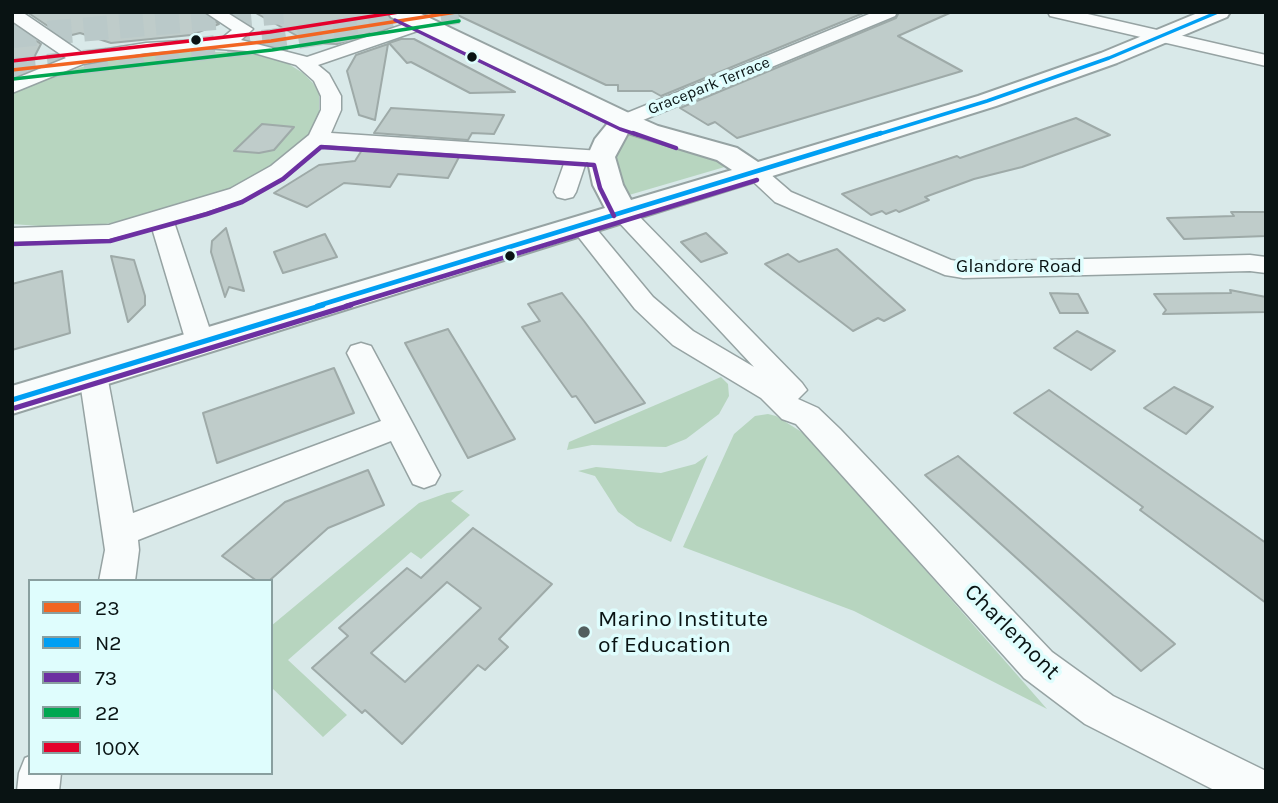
<!DOCTYPE html>
<style>
body{margin:0}
#map{position:relative;width:1278px;height:803px;overflow:hidden;background:#d9e9e9;font-family:Karla,sans-serif}
canvas{display:block}
.frame{position:absolute;inset:0;border:14px solid #091313;pointer-events:none}
.legend{position:absolute;left:28px;top:579px;width:245px;height:196px;box-sizing:border-box;background:#dffdfd;border:2px solid #899f9f;margin:0;padding:9px 12px;list-style:none;font-size:21px;color:#091313}
.legend li{display:flex;align-items:center;gap:14px;height:35px}
.legend b{width:35px;border:2px solid #899f9f}
</style>
<div id="map">
<canvas width="1278" height="803"></canvas>
<div class="frame"></div>
<ul class="legend">
<li><b style="height:9px;background:#f26522"></b>23</li>
<li><b style="height:9px;background:#009ff3"></b>N2</li>
<li><b style="height:9px;background:#6c30a1"></b>73</li>
<li><b style="height:9px;background:#00a651"></b>22</li>
<li><b style="height:9px;background:#e4002b"></b>100X</li>
</ul>
</div>
<script>
const ctx = document.querySelector('canvas').getContext('2d');
ctx.lineJoin = 'round';
function fill(path, color) {
  ctx.fillStyle = color;
  ctx.fill(path, 'evenodd');
}
function toPath(rows) {
  const path = new Path2D();
  for (const r of rows) {
    path.moveTo(r[0], r[1]);
    for (let i = 2; i < r.length; i += 2) path.lineTo(r[i], r[i + 1]);
  }
  return path;
}
function stroke(path, color, width, dash) {
  ctx.strokeStyle = color;
  ctx.lineWidth = width;
  ctx.lineCap = dash ? 'butt' : 'round';
  ctx.setLineDash(dash || []);
  ctx.stroke(path);
}
function label(font, color, halo, rows, align = 'center') {
  ctx.font = font + ' Karla,sans-serif';
  ctx.lineWidth = 7;
  ctx.setLineDash([]);
  ctx.textBaseline = 'middle';
  ctx.strokeStyle = halo;
  ctx.fillStyle = color;
  for (const [text, x, y, turn = 0] of rows) {
    ctx.save();
    ctx.translate(x, y);
    ctx.rotate((+turn || 0) * Math.PI / 180);
    ctx.textAlign = isNaN(turn) ? turn : align;
    if (halo) ctx.strokeText(text, 0, 0);
    ctx.fillText(text, 0, 0);
    ctx.restore();
  }
}
fill(toPath([
 [155,52,244,52,287,63,303,73,313,83,319,94,319,115,307,137,265,172,223,193,147,217,106,224,53,227,12,224,12,94,36,82,88,65],
 [629,135,722,159,728,166,629,195,613,169,615,153,624,137],
 [721,377,728,384,729,396,719,414,686,439,666,447,592,445,567,450,569,442],
 [768,414,776,416,808,436,1047,709,854,611,683,547,734,434,755,416],
 [708,455,671,542,637,526,618,512,595,476,578,471,596,467,661,473,695,464],
 [464,490,451,501,470,515,421,559,411,552,288,660,347,715,323,737,271,687,271,626,419,503,447,493]
]), '#b7d5bf');
const building = toPath([
 [27,12,202,12,219,24,191,35,111,43,80,33,64,37,27,12],
 [254,12,386,12,387,16,380,30,337,44,310,43,254,12],
 [451,12,866,12,661,96,652,91,618,91,618,85,606,85,451,12],
 [899,12,952,12,898,36,962,71,737,138,715,122,708,125,680,108,896,18,899,12],
 [12,24,41,44,27,71,12,77,12,24],
 [401,39,414,39,515,92,470,93,411,62,407,63,389,43,401,39],
 [388,44,375,120,359,115,347,71,356,55,388,44],
 [391,108,504,115,494,134,472,133,468,140,374,133,391,108],
 [1076,118,1110,135,1022,167,974,179,925,197,929,200,899,212,896,210,886,214,882,211,871,215,842,194,957,156,960,158,1076,118],
 [262,124,294,127,274,150,259,153,234,151,262,124],
 [362,150,459,157,448,178,398,174,390,187,344,183,307,207,274,193,319,165,355,161,362,150],
 [1231,212,1266,212,1266,236,1184,239,1167,218,1234,216,1231,212],
 [226,228,244,291,229,287,225,297,211,252,212,241,226,228],
 [706,233,727,253,701,262,681,242,706,233],
 [325,234,337,257,283,273,274,252,325,234],
 [837,249,905,310,884,321,878,318,853,331,765,264,788,254,799,262,837,249],
 [111,256,134,260,145,296,145,305,128,322,111,256],
 [62,271,70,333,12,350,12,284,62,271],
 [1230,290,1266,297,1266,312,1163,314,1166,310,1154,294,1231,293,1230,290],
 [562,293,584,321,645,403,595,423,576,396,572,397,522,327,540,321,528,304,562,293],
 [1050,293,1078,294,1088,313,1060,313,1050,293],
 [448,329,515,439,468,458,405,343,448,329],
 [1077,331,1115,351,1091,370,1054,348,1077,331],
 [334,368,354,413,217,463,203,413,334,368],
 [1174,387,1213,407,1186,434,1144,408,1174,387],
 [1049,390,1266,543,1266,603,1140,510,1143,507,1014,413,1049,390],
 [958,456,1125,601,1175,644,1141,671,925,475,958,456],
 [368,470,384,505,328,528,269,581,257,581,222,556,285,502,368,470],
 [473,528,552,584,499,639,508,647,485,670,478,665,402,744,365,710,362,713,312,668,348,636,339,628,407,568,421,578,473,528],
 [447,582,481,608,405,682,371,653,447,582]
]);
fill(building, '#bfccca');
stroke(building, '#9eaaa8', 2);
stroke(toPath([
 [12,36,283,12],
 [12,70,271,41,458,12]
]), '#bac9c9', 24, [24, 12]);
const street = toPath([
 [12,12,22,12,82,53,146,43,221,39,232,30,205,12,226,12,253,29,241,40,307,57,423,18,432,23,429,27,318,65,329,74,341,96,341,110,331,133,601,151,609,152,612,157,609,162,601,163,586,162,576,192,573,197,565,199,557,197,554,192,565,161,323,145,287,176,246,199,174,222,214,342,210,349,200,351,190,349,186,342,152,228,109,239,12,242,12,228,109,225,230,189,271,166,309,135,321,110,321,96,314,81,296,65,247,51,206,48,146,53,83,64,12,93,12,80,66,58,12,21,12,12],
 [874,12,897,12,895,16,631,125,617,125,614,121,617,117,874,12],
 [1048,12,1079,12,1266,55,1266,66,1050,16,1048,12],
 [754,165,762,167,791,192,951,260,963,262,1250,255,1266,257,1266,273,1250,271,963,278,945,275,775,202,743,172,746,167,754,165],
 [622,205,630,207,802,383,807,390,798,399,818,408,840,429,1052,652,1113,696,1266,771,1266,791,1216,791,1085,724,1024,678,796,424,782,419,761,398,673,345,635,309,573,230,569,225,573,220,589,220,653,297,693,331,754,367,614,217,610,212,614,207,622,205],
 [361,343,371,346,414,426,440,475,435,484,424,488,413,484,391,441,138,540,139,550,135,581,99,581,105,550,79,375,83,368,93,365,103,368,107,375,133,513,381,421,347,353,351,346,361,343],
 [30,756,30,773,61,773,59,791,17,791,19,773,25,758,30,756]
]);
const secondary = toPath([
 [388,12,417,12,633,115,658,126,737,148,758,162,978,96,1101,53,1200,12,1230,12,1227,17,1117,63,996,106,12,414,12,386,605,208,593,185,587,157,595,139,608,123,391,17,388,12],
 [628,133,717,160,732,170,631,200,623,185,615,157,628,133]
]);
stroke(street, '#96a3a3', 3);
stroke(secondary, '#96a3a3', 4);
fill(street, '#f9fcfc');
fill(secondary, '#f9fcfc');
stroke(toPath([
 [12,70,271,41,456,12]
]), '#f26522', 3.5);
stroke(toPath([
 [876,135,987,101,1109,58,1218,12]
]), '#009ff3', 3.5);
stroke(toPath([
 [317,306,881,133]
]), '#009ff3', 4.5);
stroke(toPath([
 [12,400,323,305]
]), '#009ff3', 5);
stroke(toPath([
 [395,20,620,129,638,135]
]), '#6c30a1', 3.5);
stroke(toPath([
 [633,133,676,148],
 [12,244,110,241,207,214,242,202,283,179,321,147,594,165,600,188,614,216],
 [346,306,757,180]
]), '#6c30a1', 4.5);
stroke(toPath([
 [15,408,351,305]
]), '#6c30a1', 5);
stroke(toPath([
 [13,79,272,50,459,21]
]), '#00a651', 3.5);
stroke(toPath([
 [12,61,270,32,399,12]
]), '#e4002b', 3.5);
for (const [x, y, r, color] of [
 [196,40,6,"#091313"],
 [472,57,6,"#091313"],
 [510,256,6,"#091313"],
 [584,632,7,"#525e5e"]
]) {
  const dot = new Path2D();
  dot.arc(x, y, r, 0, 2 * Math.PI);
  ctx.fillStyle = color;
  ctx.fill(dot);
  stroke(dot, '#dffdfd', 2.5);
}
label('16px', '#091313', '#dffdfd', [
 ["Gracepark Terrace",709,86,-22]
]);
label('19px', '#091313', '#dffdfd', [
 ["Glandore Road",1019,267]
]);
label('23px', '#091313', '#dffdfd', [
 ["Marino Institute",598,619],
 ["of Education",598,645]
], 'left');
label('23px', '#091313', '#dffdfd', [
 ["Charlemont",1012,632,45]
]);
</script>
